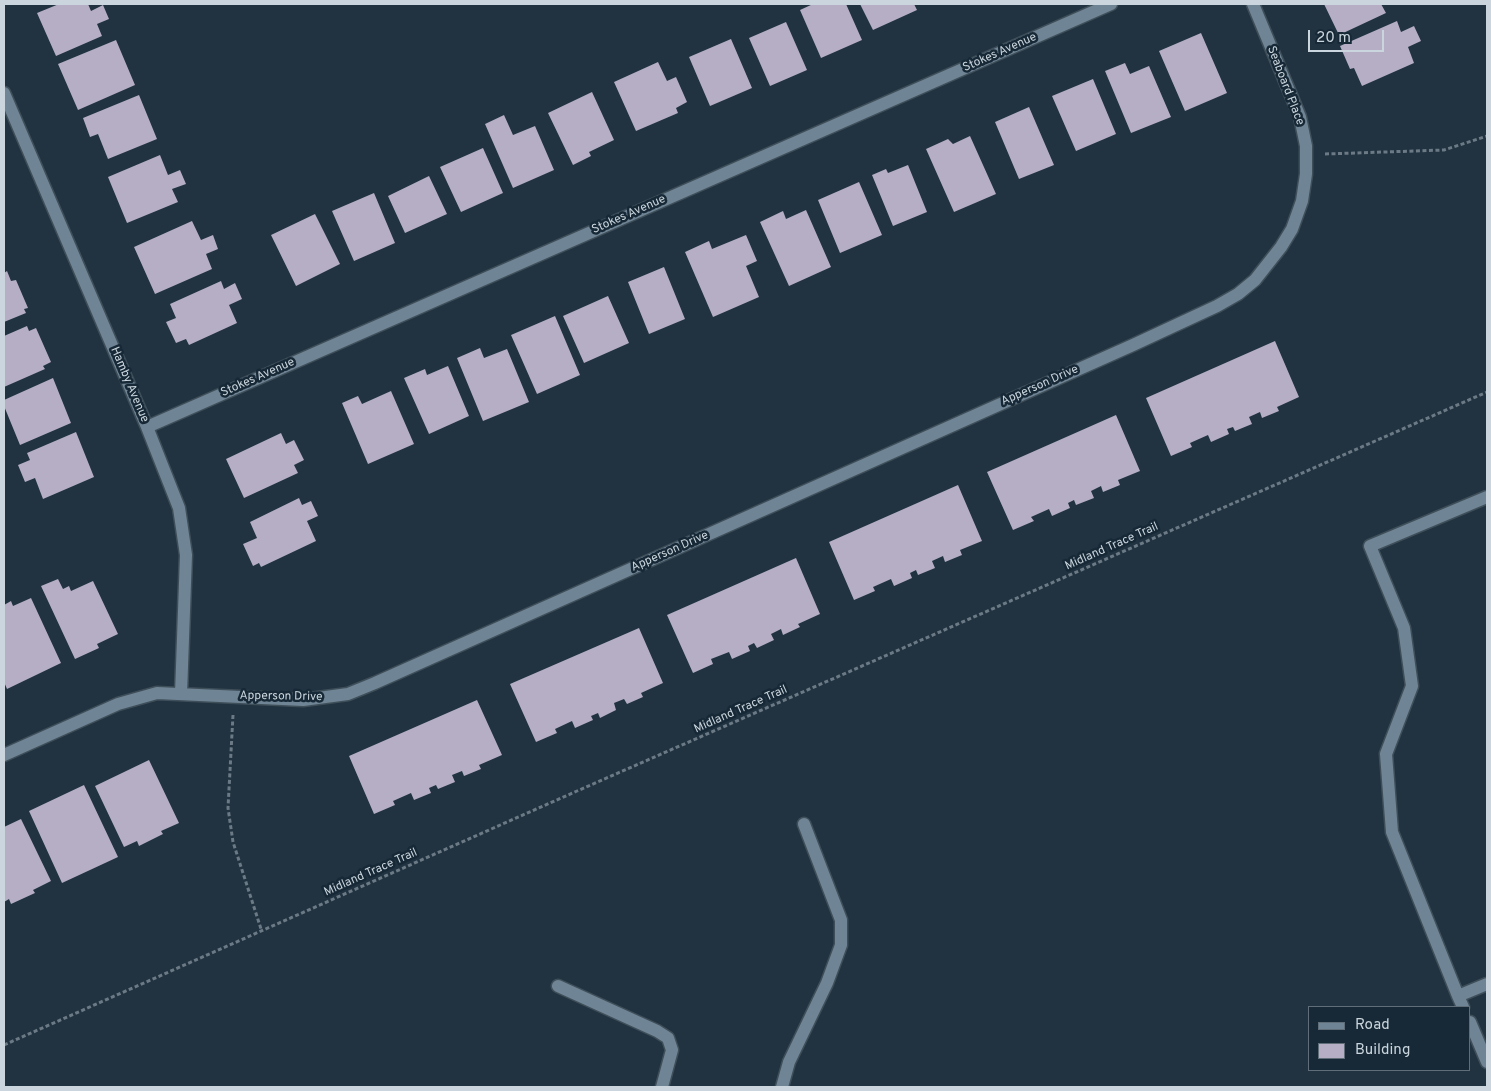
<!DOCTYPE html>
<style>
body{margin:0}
#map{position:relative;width:1491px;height:1091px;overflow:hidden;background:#213340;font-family:Overpass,sans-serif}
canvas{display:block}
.frame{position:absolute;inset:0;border:5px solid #cad5dd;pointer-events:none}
.legend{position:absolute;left:1308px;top:1006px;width:162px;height:65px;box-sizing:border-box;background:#172936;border:1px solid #5f6e79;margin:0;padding:6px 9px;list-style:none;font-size:15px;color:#cad5dd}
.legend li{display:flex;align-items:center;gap:10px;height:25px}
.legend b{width:25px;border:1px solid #5f6e79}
.scale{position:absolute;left:1308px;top:30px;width:76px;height:22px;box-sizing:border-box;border:2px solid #cad5dd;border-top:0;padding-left:6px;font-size:15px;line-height:18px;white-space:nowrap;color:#cad5dd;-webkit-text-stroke:4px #172936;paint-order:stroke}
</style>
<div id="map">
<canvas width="1491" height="1091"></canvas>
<div class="frame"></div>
<ul class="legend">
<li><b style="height:6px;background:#6f8494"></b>Road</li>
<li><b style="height:14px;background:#b5aec5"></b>Building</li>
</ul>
<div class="scale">20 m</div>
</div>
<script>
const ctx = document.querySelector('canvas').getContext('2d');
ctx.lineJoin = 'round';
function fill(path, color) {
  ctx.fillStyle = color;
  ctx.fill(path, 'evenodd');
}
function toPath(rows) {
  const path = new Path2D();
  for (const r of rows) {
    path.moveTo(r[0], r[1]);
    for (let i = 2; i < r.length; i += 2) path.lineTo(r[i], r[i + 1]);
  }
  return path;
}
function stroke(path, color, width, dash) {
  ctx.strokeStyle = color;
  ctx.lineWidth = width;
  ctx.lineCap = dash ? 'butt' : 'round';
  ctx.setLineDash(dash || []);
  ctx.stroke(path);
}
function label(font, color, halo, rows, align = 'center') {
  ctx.font = font + ' Overpass,sans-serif';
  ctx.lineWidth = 5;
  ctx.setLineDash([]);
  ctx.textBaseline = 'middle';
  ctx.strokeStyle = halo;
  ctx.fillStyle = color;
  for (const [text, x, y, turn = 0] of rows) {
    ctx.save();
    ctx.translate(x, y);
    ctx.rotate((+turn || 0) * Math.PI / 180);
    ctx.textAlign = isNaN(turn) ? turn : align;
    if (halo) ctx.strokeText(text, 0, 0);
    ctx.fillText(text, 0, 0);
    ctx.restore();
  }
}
fill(toPath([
 [59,4,88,4,91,11,103,5,109,19,97,24,102,36,56,56,37,13],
 [813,4,846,4,862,40,821,58,800,10],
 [860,4,914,4,917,10,873,30],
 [1324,4,1381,4,1386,13,1339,35],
 [1397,21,1401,32,1414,26,1421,41,1408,47,1414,63,1362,86,1354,68,1350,69,1340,46],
 [786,22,807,70,770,86,749,38],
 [1201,33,1227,93,1185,111,1159,51],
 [731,39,752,88,710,106,689,57],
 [116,40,135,85,78,110,58,64],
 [658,62,667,81,676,77,687,102,676,108,678,113,636,131,614,82],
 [1125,63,1130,74,1149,66,1171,117,1131,133,1105,71],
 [1093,79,1116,134,1076,151,1052,96],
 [592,92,614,140,589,152,591,156,573,165,548,113],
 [139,95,157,139,108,159,98,134,90,137,83,118],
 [1029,107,1054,165,1019,179,995,122],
 [504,115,513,135,535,126,554,170,513,188,485,124],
 [970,136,996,194,954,212,926,149,948,139,953,144],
 [483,148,503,193,461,212,440,167],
 [160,155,168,175,180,170,186,184,172,189,178,202,127,223,108,177],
 [908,165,927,212,893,226,872,175,886,169,888,173],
 [429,176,447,214,405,233,388,196],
 [859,182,882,235,840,253,818,200],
 [374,193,395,243,354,261,332,211],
 [806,210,831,267,789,286,760,222,783,211,786,219],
 [315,214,340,264,296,286,271,235],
 [192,221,201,240,213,235,218,249,206,254,212,269,155,294,134,247],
 [746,235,757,261,746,266,759,297,713,317,685,252,709,241,712,249],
 [664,267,685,319,649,334,628,282],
 [7,271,11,281,16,280,28,308,24,309,26,313,4,322,4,273],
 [221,281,224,289,235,283,242,299,229,305,237,323,189,345,186,339,176,343,166,322,176,318,170,304],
 [608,296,629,343,584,363,563,316],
 [555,316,580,375,537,394,511,335],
 [27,326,29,331,36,328,51,362,43,366,45,369,4,387,4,336],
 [1275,341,1299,397,1277,407,1279,411,1262,418,1260,412,1249,417,1252,424,1235,431,1233,427,1227,429,1229,434,1211,442,1208,435,1190,443,1192,447,1171,456,1146,398],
 [480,348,484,358,507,349,529,402,483,421,457,358],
 [448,366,469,416,429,434,404,378,425,369,427,375],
 [53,378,71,423,20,445,4,406,4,400],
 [391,391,414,444,368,464,342,403,358,396,362,404],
 [1116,415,1140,471,1118,480,1120,485,1103,492,1101,486,1091,491,1094,498,1076,505,1074,500,1068,503,1070,508,1052,516,1049,509,1031,517,1034,521,1013,530,987,472],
 [76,432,94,477,43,499,35,478,25,482,18,465,30,460,27,453],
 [281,433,286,444,294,440,304,460,294,465,298,473,244,498,226,459],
 [958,485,982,541,960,550,962,555,945,562,943,556,932,561,935,568,918,575,916,570,910,573,912,578,894,586,891,579,873,587,875,591,854,600,829,542],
 [299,498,302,505,311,501,318,516,307,521,316,541,261,567,259,563,253,566,243,544,257,538,250,522],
 [796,558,820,614,798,624,800,627,783,635,781,629,771,634,774,640,757,648,754,643,748,646,750,651,732,659,729,652,711,659,713,664,693,673,667,615],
 [58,579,63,589,69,586,71,591,93,581,118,634,97,644,99,648,75,659,41,586],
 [31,598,61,663,7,689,4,682,4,605,11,601,13,606],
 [639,628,663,683,641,693,643,697,627,704,624,699,614,703,616,710,600,718,598,713,591,716,593,720,575,728,572,721,555,729,557,733,536,742,510,684],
 [477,700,502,755,479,765,481,769,464,776,462,771,452,775,455,782,438,789,436,785,429,788,431,793,414,800,411,793,393,801,395,805,374,814,349,756],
 [149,760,179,823,161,831,163,834,139,846,137,841,124,847,95,786],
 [84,785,118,857,62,883,29,811],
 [21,819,51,881,33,890,35,893,11,904,9,899,4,902,4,827]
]), '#b5aec5');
const lane = toPath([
 [558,986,657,1031,668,1038,672,1050,662,1087],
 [1458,996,1392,832,1386,754,1412,686,1404,628,1370,546,1487,497],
 [1463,1007,1458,996,1487,984],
 [1470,1022,1487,1062],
 [782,1087,789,1062,827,983,841,945,841,920,804,824]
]);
const street = toPath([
 [4,93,147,427,179,508,186,555,181,694],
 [147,427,1111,4],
 [4,755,118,704,157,693,303,700,348,694,375,683,1133,345,1217,306,1238,294,1255,280,1281,247,1292,229,1302,201,1306,174,1306,146,1300,117,1253,4]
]);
stroke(lane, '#3f4f5a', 15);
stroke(street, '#3f4f5a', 15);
stroke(toPath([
 [1325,154,1444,150,1487,136],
 [233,715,228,808,233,842,262,932],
 [4,1045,577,791,1487,392]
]), '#6b7a85', 3, [4, 2.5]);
stroke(lane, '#6f8494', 12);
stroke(street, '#6f8494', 12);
label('12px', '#cad5dd', '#172936', [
 ["Stokes Avenue",1000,53,-24],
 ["Seaboard Place",1285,86,69],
 ["Stokes Avenue",629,215,-24],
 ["Stokes Avenue",258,378,-24],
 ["Hamby Avenue",129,385,67],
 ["Apperson Drive",1040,386,-24],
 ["Midland Trace Trail",1112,547,-24],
 ["Apperson Drive",670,552,-24],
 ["Apperson Drive",281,697,1],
 ["Midland Trace Trail",741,710,-24],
 ["Midland Trace Trail",371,873,-24]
]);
</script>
